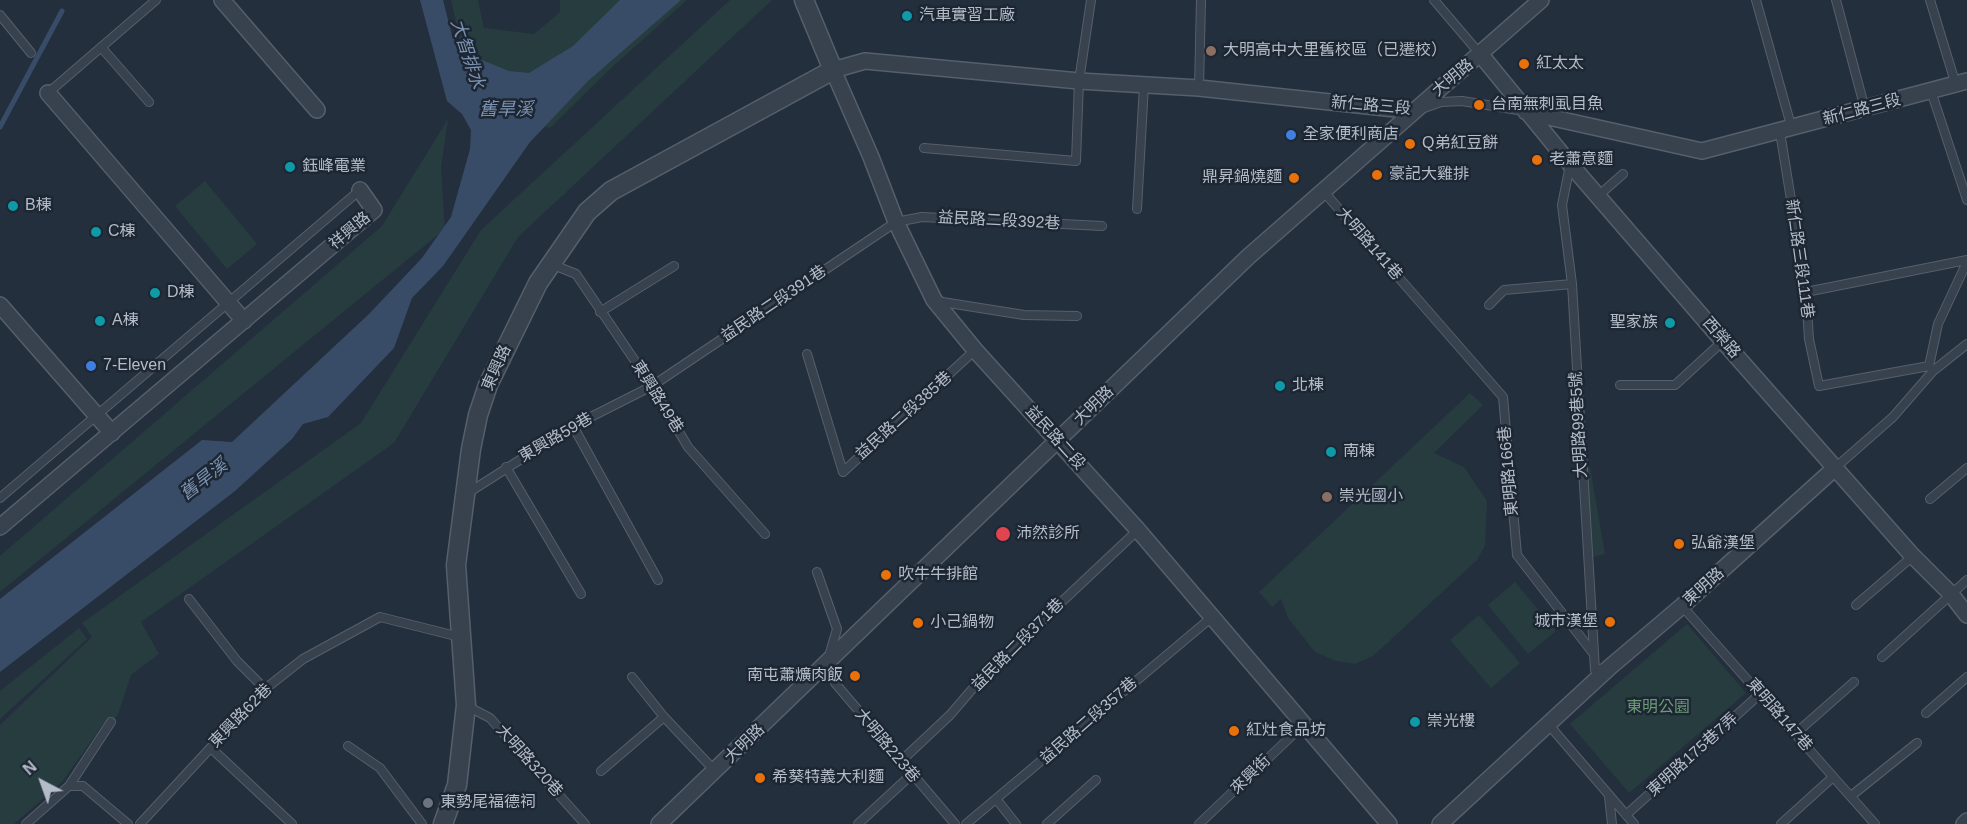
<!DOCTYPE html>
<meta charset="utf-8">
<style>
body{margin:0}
#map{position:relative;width:1967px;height:824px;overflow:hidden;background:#242f3e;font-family:Helvetica,sans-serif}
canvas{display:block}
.north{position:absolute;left:12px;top:752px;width:60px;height:60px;-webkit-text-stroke:4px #1d2633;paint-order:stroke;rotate:319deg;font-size:16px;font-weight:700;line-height:24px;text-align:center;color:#b4bcc9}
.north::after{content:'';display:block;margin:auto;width:21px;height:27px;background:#b4bcc9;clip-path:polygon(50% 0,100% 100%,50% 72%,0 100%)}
</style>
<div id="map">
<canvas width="1967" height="824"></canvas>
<div class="north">N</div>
</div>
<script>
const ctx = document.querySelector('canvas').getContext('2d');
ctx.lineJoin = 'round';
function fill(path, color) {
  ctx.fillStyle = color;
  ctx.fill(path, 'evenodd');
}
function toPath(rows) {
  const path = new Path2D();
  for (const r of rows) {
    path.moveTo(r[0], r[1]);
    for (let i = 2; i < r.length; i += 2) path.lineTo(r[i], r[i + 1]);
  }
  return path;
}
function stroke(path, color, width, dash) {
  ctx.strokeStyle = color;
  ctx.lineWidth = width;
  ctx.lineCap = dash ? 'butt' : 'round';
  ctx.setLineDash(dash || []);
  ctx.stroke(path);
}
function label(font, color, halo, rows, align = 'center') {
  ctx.font = font + ' Helvetica,"Noto Sans TC",sans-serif';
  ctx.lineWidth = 5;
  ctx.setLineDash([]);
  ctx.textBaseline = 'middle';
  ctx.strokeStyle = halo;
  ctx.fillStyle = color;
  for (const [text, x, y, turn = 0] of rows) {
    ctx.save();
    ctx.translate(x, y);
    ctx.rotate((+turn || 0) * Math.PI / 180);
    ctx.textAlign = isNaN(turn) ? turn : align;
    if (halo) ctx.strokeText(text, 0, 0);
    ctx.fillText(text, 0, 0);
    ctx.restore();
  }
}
fill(toPath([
 [451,0,478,0,484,28,534,34,560,12,560,0,687,0,609,70,550,128,491,114,463,53],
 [730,0,772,0,518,237,394,443,141,622,159,654,131,675,117,717,107,719,62,782,14,824,0,824,0,725,92,637,82,623,361,423,481,230],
 [448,119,441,168,445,229,0,592,0,556,382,226],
 [205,181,257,244,227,269,175,206],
 [1470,393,1483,405,1434,453,1464,467,1487,501,1485,546,1477,560,1373,656,1355,664,1336,661,1315,652,1288,618,1281,599,1272,607,1259,592],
 [1586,466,1590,467,1605,554,1592,557],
 [1515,582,1556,631,1528,654,1488,605],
 [1479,615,1520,663,1491,688,1450,640],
 [1687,624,1746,693,1629,793,1570,724],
 [79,628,87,639,0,719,0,691]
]), '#263c3f');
fill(toPath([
 [420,0,443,0,452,36,472,56,509,71,529,73,573,46,620,0,681,0,587,82,530,142,443,266,412,298,394,348,328,417,303,424,292,439,235,491,0,672,0,599,202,440,232,442,369,314,422,258,451,217,470,149,471,130,462,114,447,101]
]), '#394c67');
stroke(toPath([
 [0,127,62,11]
]), '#394c67', 5);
const service = toPath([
 [1434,0,1480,54],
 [1756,0,1792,129],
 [1836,0,1865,109],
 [1930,0,1956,85],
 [0,15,31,53],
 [101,47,149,102],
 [1199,88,1201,0],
 [1931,91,1967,200],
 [48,93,156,0],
 [1424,108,1441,102,1462,101,1524,111],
 [1780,132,1806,292,1809,339,1819,386,1929,366],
 [924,148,1076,161,1079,81,1091,0],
 [1570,165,1562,205,1572,284,1595,670,1606,668],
 [1324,192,1503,397,1517,555,1593,653],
 [1598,196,1623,174],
 [1137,209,1144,85],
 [551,264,576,274,652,386,688,447,765,534],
 [1806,292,1967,260],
 [936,301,1024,315,1077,316],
 [1489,305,1504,290,1572,284],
 [600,312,674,266],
 [807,354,843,472,975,350],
 [1932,370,1929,366,1938,324,1967,262],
 [1620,385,1675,385,1723,341],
 [573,426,658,580],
 [506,467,581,594],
 [1835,468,1893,417,1933,371,1967,344],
 [468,493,573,426,652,386,896,222,922,217,1102,226],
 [0,498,360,190],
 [1930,499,1967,468],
 [817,572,837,629,827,663,835,683,955,824],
 [189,599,237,661,265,689],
 [1856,605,1913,556],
 [1682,606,1875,824],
 [1882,657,1967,580],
 [632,677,664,717,715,771],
 [467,706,490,718,585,824],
 [1926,713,1967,677],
 [1549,725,1634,824],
 [1795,734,1854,682],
 [348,746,380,768,422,824],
 [211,748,292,824],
 [900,762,950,715,986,673,1138,530],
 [601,771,664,717],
 [69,786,83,786,128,824],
 [1609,796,1612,824],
 [1851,796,1917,743],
 [997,800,1016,824],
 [1626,815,1760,694],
 [26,824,69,786,111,722],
 [140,824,265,689,303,659,380,617,460,637],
 [858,824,911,775],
 [966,824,1212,617],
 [1047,824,1096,780],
 [1199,824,1303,725],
 [1781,824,1833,777]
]);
const minor = toPath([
 [222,0,317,110],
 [1481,55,1570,164,1723,341,1910,553,1950,593,1967,615],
 [48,93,244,321],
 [1526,112,1702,151,1967,81],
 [0,305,112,433],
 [0,527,374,210,360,190],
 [659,824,1248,257,1541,0],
 [1389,824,1138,530,975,350,934,300,896,222,871,157,833,70,865,61,1079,81,1199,88,1414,111],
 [1440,824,1610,667,1682,606,1835,468],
 [1964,824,1967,821]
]);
const tertiary = toPath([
 [443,824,457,785,466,705,456,565,471,449,478,415,488,385,538,283,587,212,611,191,833,70,804,0]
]);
stroke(service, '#565f6c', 10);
stroke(minor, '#565f6c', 18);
stroke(tertiary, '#565f6c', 21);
stroke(service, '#38414e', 8);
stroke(minor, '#38414e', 15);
stroke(tertiary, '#38414e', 18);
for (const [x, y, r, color] of [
 [907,16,6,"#0f9aa8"],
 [1211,51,6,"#8d6e63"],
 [1524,64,6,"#e8710a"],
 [1479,105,6,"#e8710a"],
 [1291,135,6,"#3f7fe0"],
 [1410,144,6,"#e8710a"],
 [1537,160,6,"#e8710a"],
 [290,167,6,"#0f9aa8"],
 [1377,175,6,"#e8710a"],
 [1294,178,6,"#e8710a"],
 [13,206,6,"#0f9aa8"],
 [96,232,6,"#0f9aa8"],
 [155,293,6,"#0f9aa8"],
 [100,321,6,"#0f9aa8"],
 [1670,323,6,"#0f9aa8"],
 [91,366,6,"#3f7fe0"],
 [1280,386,6,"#0f9aa8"],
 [1331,452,6,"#0f9aa8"],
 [1327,497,6,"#8d6e63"],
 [1003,534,8,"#e0444e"],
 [1679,544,6,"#e8710a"],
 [886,575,6,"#e8710a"],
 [1610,622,6,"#e8710a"],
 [918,623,6,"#e8710a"],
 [855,676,6,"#e8710a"],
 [1415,722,6,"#0f9aa8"],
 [1234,731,6,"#e8710a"],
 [760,778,6,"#e8710a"],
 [428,803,6,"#6b7280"]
]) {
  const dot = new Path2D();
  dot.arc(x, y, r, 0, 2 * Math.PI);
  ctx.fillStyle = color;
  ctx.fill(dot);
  stroke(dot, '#1d2633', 2);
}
label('16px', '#b4bcc9', '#1d2633', [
 ["汽車實習工廠",919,16],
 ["大明高中大里舊校區（已遷校）",1223,51],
 ["紅太太",1536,64],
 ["台南無刺虱目魚",1491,105],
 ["全家便利商店",1303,135],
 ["Q弟紅豆餅",1422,144],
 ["老蕭意麵",1549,160],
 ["鈺峰電業",302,167],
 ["豪記大雞排",1389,175],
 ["鼎昇鍋燒麵",1282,178,"right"],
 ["B棟",25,206],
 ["C棟",108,232],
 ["D棟",167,293],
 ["A棟",112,321],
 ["聖家族",1658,323,"right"],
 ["7-Eleven",103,366],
 ["北棟",1292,386],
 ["南棟",1343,452],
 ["崇光國小",1339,497],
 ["沛然診所",1016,534],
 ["弘爺漢堡",1691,544],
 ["吹牛牛排館",898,575],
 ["城市漢堡",1598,622,"right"],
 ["小己鍋物",930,623],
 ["南屯蕭爌肉飯",843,676,"right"],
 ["崇光樓",1427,722],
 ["紅灶食品坊",1246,731],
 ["希葵特義大利麵",772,778],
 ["東勢尾福德祠",440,803]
], 'left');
label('16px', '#b4bcc9', '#1d2633', [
 ["大明路",1453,78,-40],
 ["新仁路三段",1371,106,5],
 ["新仁路三段",1862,110,-15],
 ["益民路二段392巷",999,221,3],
 ["祥興路",350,231,-40],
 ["大明路141巷",1369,244,49],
 ["新仁路三段111巷",1799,259,82],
 ["益民路二段391巷",774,304,-34],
 ["西榮路",1721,338,49],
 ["東興路",497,368,-66],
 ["東興路49巷",657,397,58],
 ["大明路",1094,406,-44],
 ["益民路二段385巷",904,416,-42],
 ["大明路99巷5號",1579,425,-93],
 ["東興路59巷",556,438,-30],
 ["益民路二段",1055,438,48],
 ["東明路166巷",1509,471,-95],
 ["東明路",1704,587,-42],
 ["益民路二段371巷",1018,645,-45],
 ["東明路147巷",1779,715,49],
 ["東興路62巷",241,716,-46],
 ["益民路二段357巷",1089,721,-41],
 ["大明路",745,744,-44],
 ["大明路223巷",887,746,50],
 ["東明路175巷7弄",1693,755,-42],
 ["大明路320巷",529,761,48],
 ["來興街",1251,775,-44]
]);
label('16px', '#6b9a76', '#1d2633', [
 ["東明公園",1658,708]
]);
label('italic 18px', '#7c92b1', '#1d2633', [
 ["大智排水",467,54,72],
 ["舊旱溪",506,110],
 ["舊旱溪",204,480,-38]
]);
</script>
